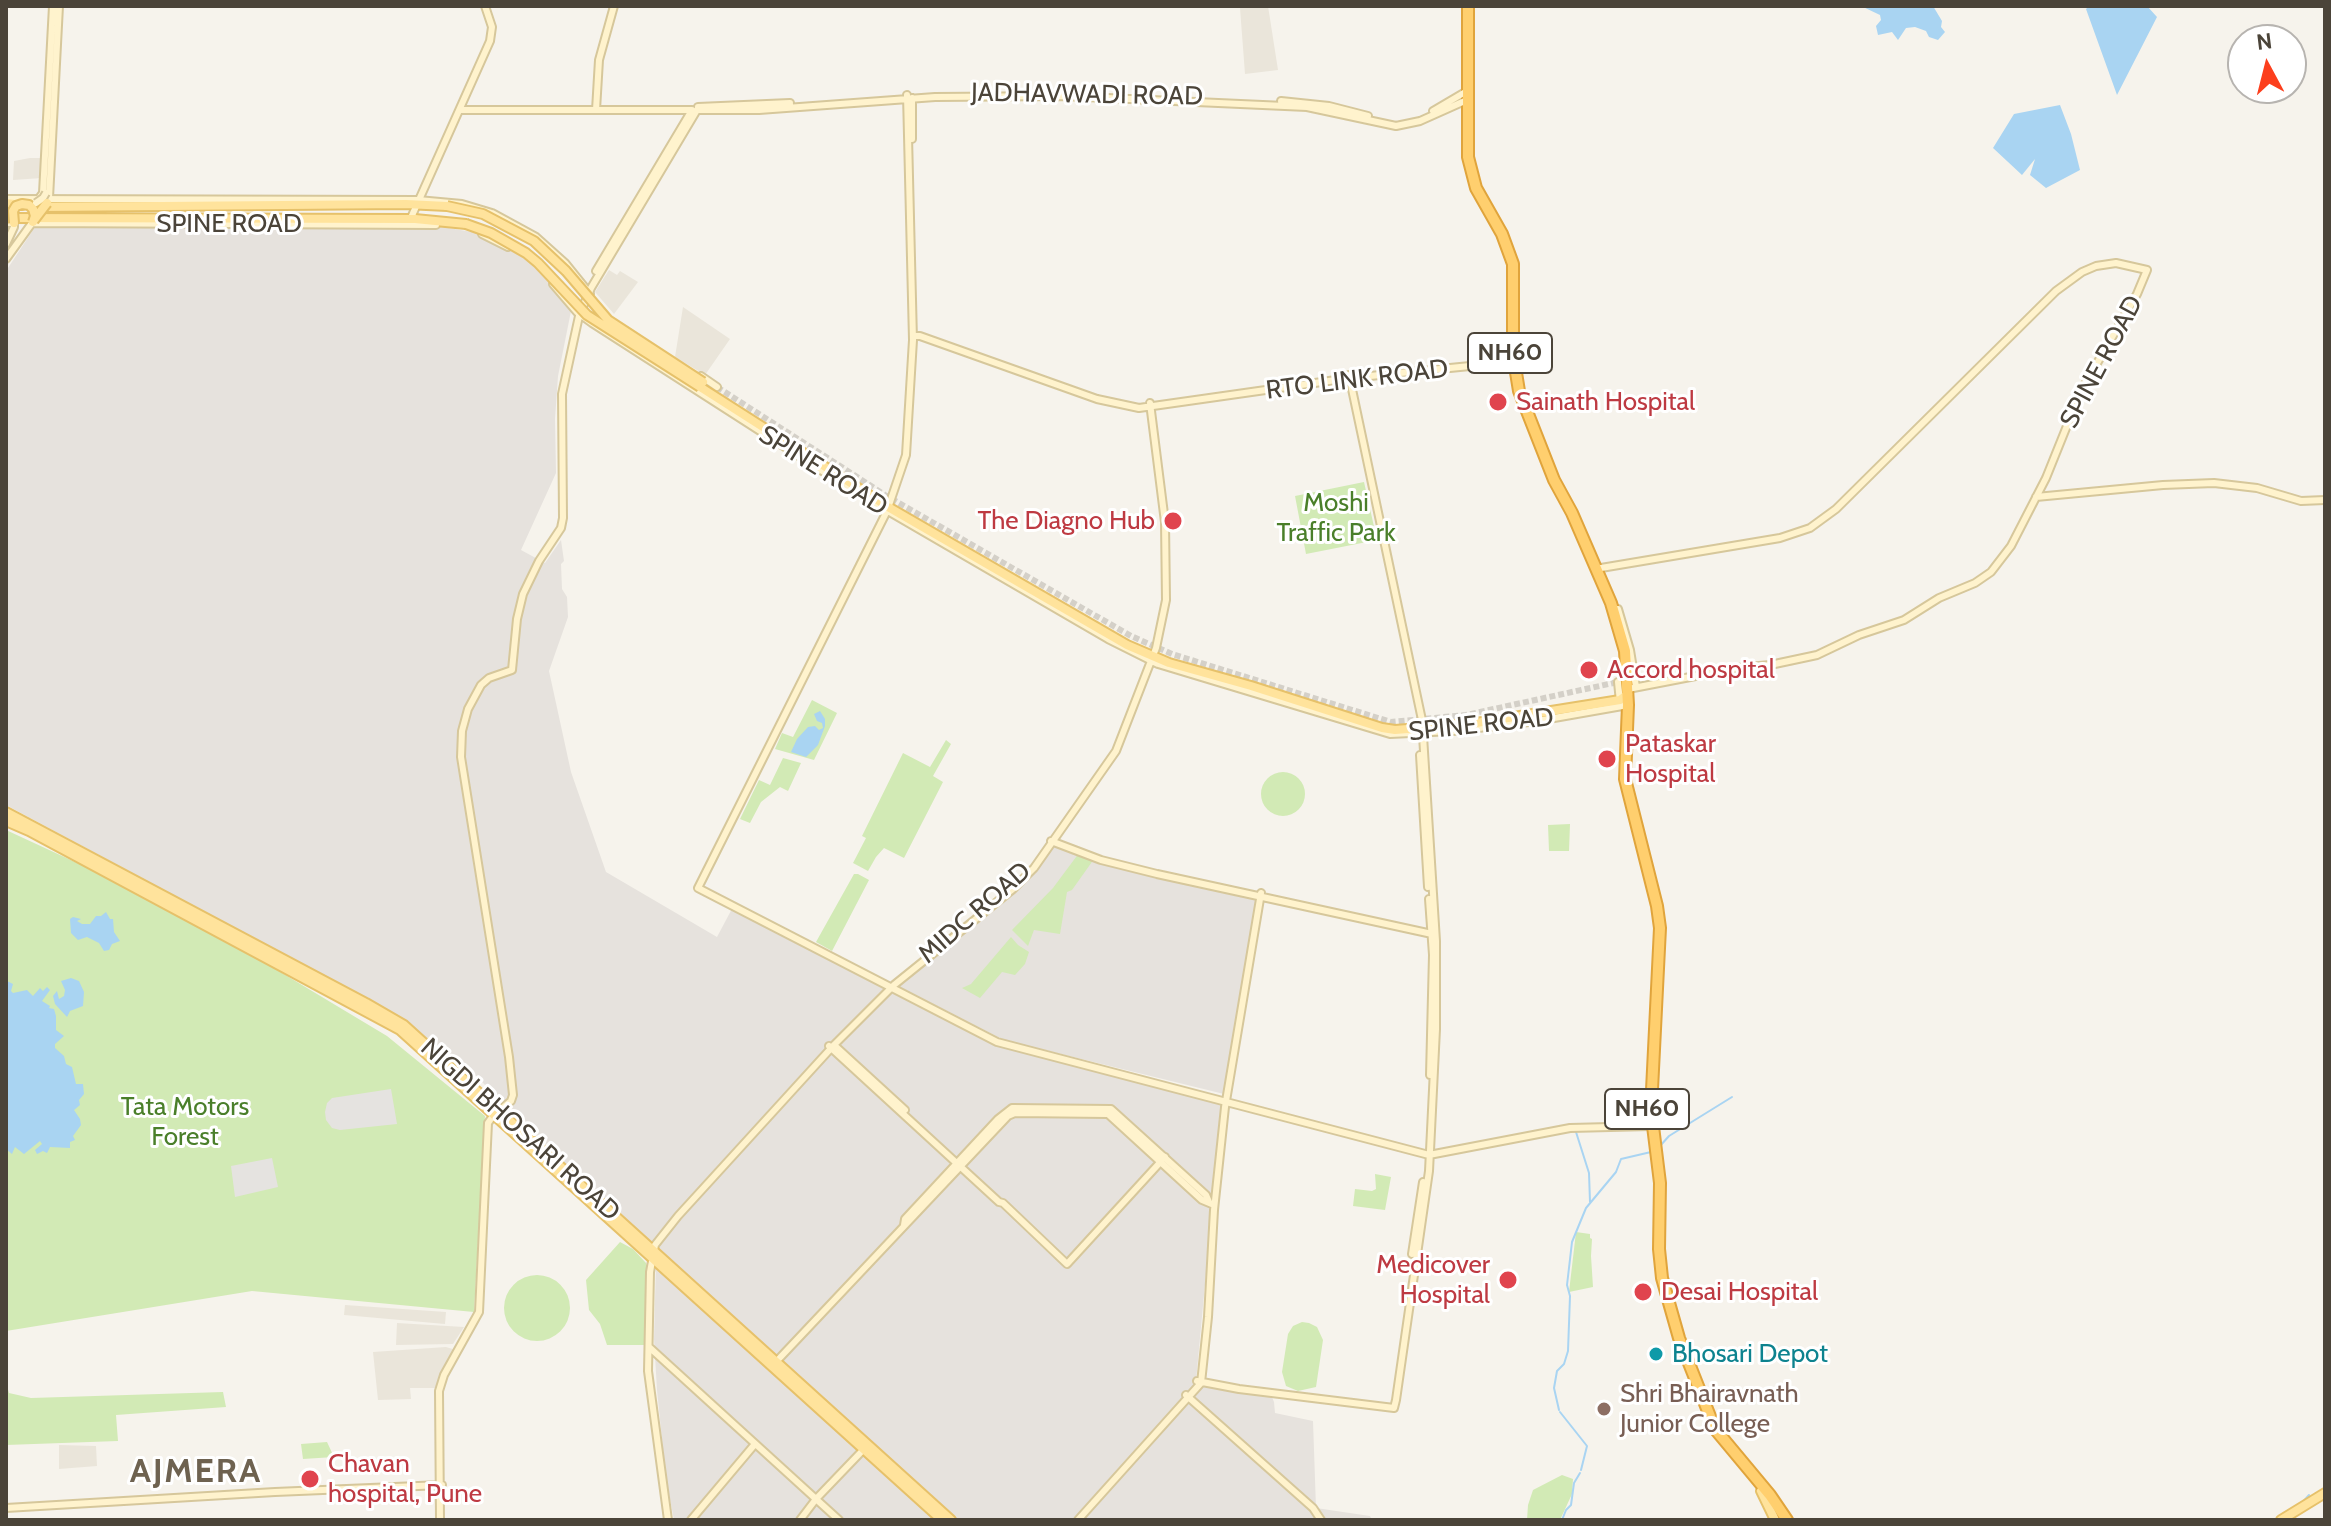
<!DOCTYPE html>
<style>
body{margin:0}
#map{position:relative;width:2331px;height:1526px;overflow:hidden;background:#f6f3ec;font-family:Cabin,sans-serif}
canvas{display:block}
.frame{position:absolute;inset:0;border:8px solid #4b4439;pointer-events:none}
.north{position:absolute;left:2227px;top:24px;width:80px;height:80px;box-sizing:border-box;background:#fff;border:2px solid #b7b4b0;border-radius:50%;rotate:353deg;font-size:22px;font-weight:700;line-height:32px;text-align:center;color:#4b4439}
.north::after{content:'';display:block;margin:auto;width:28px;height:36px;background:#fc3f1d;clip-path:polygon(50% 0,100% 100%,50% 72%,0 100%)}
</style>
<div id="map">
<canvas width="2331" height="1526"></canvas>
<div class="frame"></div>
<div class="north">N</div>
</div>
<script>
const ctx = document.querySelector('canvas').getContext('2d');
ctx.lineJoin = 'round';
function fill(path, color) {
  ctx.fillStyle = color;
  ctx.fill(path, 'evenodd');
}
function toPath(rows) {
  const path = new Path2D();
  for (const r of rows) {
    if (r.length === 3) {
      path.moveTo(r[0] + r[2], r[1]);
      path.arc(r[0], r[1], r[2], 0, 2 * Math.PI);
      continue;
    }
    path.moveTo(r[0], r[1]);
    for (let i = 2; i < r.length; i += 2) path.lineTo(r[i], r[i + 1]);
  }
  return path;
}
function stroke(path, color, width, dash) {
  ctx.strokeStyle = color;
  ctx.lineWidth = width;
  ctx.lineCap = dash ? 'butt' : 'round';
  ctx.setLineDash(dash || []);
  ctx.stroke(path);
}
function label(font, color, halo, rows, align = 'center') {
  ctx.font = font + ' Cabin,sans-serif';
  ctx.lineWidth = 6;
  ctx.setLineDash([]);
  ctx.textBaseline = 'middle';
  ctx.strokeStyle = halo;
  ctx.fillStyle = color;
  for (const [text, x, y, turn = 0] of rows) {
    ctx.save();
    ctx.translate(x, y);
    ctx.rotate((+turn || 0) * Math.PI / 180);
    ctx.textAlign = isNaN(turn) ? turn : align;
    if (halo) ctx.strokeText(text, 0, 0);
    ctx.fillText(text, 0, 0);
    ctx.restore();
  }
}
fill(toPath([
 [1268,6,1278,70,1245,74,1240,8],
 [30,158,44,158,42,178,13,180,14,161],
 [609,270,617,275,620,271,638,282,614,314,595,292],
 [683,307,730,339,705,375,675,357],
 [345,1305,446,1312,445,1324,344,1315],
 [397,1323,464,1327,453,1344,396,1345],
 [446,1347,456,1350,435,1388,410,1388,411,1399,378,1400,373,1352],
 [59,1445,96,1446,97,1466,59,1469]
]), '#eae5da');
fill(toPath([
 [431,225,478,233,523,255,572,306,558,376,555,419,556,473,521,550,545,563,561,540,564,561,561,564,562,589,567,597,568,617,549,671,571,772,606,872,717,937,734,905,1009,1048,1222,1101,1196,1381,1269,1390,1274,1402,1275,1413,1313,1421,1316,1508,1370,1516,1372,1520,953,1520,655,1253,478,1078,400,1017,6,805,6,271,35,227],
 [1055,844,1104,862,1258,898,1224,1094,1004,1040,896,985,1036,869],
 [656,1264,940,1520,674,1520,666,1479,657,1390,654,1339]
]), '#e6e2dd');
fill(toPath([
 [1364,482,1377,540,1306,554,1295,496],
 [812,700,837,713,814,760,775,749,782,733,793,737],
 [946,740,951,744,933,776,943,782,904,858,884,848,876,857,868,871,853,863,866,838,862,836,903,753,930,767],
 [783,758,801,763,788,791,780,787,761,802,750,823,740,819,759,780,770,785],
 [1283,794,22],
 [1570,824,1569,851,1549,851,1548,825],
 [6,830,114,880,227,940,387,1036,485,1116,474,1312,252,1291,6,1331],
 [1079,853,1094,859,1072,890,1067,892,1060,934,1034,930,1028,946,1012,930,1053,888],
 [854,874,858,874,869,880,832,951,816,942],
 [1011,937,1018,945,1029,952,1025,964,1015,975,1002,972,980,998,962,988,971,984],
 [1375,1174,1391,1177,1385,1210,1353,1206,1355,1189,1372,1191,1376,1189],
 [1576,1232,1590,1234,1590,1238,1592,1239,1591,1256,1593,1287,1569,1292],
 [620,1242,633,1249,646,1263,648,1269,645,1345,607,1345,600,1324,589,1310,586,1280],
 [537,1308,33],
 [1302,1322,1309,1323,1317,1327,1323,1340,1316,1387,1298,1391,1286,1386,1282,1372,1288,1334,1293,1326],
 [6,1382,9,1393,31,1398,223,1392,226,1407,116,1415,118,1441,6,1445],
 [327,1442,334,1457,303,1459,301,1444],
 [1562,1475,1573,1479,1572,1494,1560,1520,1527,1520,1528,1505,1533,1490]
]), '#d2eab5');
fill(toPath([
 [391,1089,397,1124,340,1130,332,1128,326,1120,325,1112,327,1103,332,1098],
 [272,1158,278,1187,235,1197,231,1166]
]), '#e5e3e0');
fill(toPath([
 [1861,6,1933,6,1942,21,1941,27,1945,32,1938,40,1929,37,1926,31,1915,27,1906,28,1898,40,1892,32,1878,35,1876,26,1881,20,1880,15],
 [2089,6,2147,6,2157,17,2117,95,2086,9],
 [2060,105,2071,134,2080,170,2046,188,2030,175,2035,159,2022,175,1993,148,2014,114],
 [820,711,825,719,825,726,818,745,806,757,791,752,797,739,808,727,815,726,819,730,823,728,822,723,817,721,814,714],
 [106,912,110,919,113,919,114,932,120,941,112,944,109,950,104,951,99,943,87,937,78,940,71,933,70,919,73,917,81,919,77,921,82,924,90,924,96,916,101,916],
 [6,973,8,974,7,981,13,984,11,991,13,993,27,990,33,996,40,988,43,991,47,987,50,990,42,1001,50,1006,49,1008,54,1009,56,1016,56,1030,64,1036,55,1044,55,1048,64,1056,66,1064,72,1067,76,1084,83,1084,84,1094,79,1100,80,1105,74,1110,80,1119,81,1125,73,1136,75,1140,70,1142,70,1148,50,1147,47,1153,43,1151,37,1154,35,1150,42,1144,40,1141,24,1154,15,1147,12,1154,6,1149],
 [71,978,79,981,84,992,83,1006,70,1011,67,1017,55,1004,53,996,57,991,59,999,64,996,65,990,61,981]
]), '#a9d4f2');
stroke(toPath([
 [1576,1132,1589,1173,1590,1202],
 [1660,1146,1669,1136,1732,1097],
 [1559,1410,1554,1388,1557,1371,1564,1364,1568,1351,1570,1296,1567,1285,1572,1242,1586,1208,1616,1172,1621,1159,1651,1152],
 [1560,1412,1587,1446,1581,1470],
 [2299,1506,2309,1495],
 [1562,1520,1566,1510,1571,1505,1574,1483,1580,1473]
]), '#a9d4f2', 2);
stroke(toPath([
 [717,387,885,495,1131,636,1172,654,1391,722,1466,715,1618,682]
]), '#d4d0c8', 6, [6, 3]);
const secondary = toPath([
 [907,95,913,340,906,455,887,511,698,888,997,1042,1429,1155],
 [912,98,912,139],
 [1281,101,1329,106,1368,116],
 [698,107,790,103],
 [460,110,692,110,596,271],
 [596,110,599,60,614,6],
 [1433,111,1467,91],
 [40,197,43,193,53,6],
 [49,198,59,6],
 [6,199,418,200,462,204,492,213,536,237,565,263,590,294],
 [410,220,490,41,492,27,485,6],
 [6,223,14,223,14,227,6,244],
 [482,234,508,247],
 [6,259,32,223,436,225],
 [553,284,577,312,592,323,855,492,1108,639,1158,664,1390,734,1453,731,1537,721,1628,705],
 [913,336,920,336,1097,399,1139,408,1350,378,1510,362],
 [701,376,717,387],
 [2036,497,2163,485,2214,483,2257,488,2301,501,2325,500],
 [1595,569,1780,538,1810,528,1836,509,2056,291,2082,272,2096,266,2116,263,2147,270,2137,294,2081,391,2046,478,2011,546,1991,572,1975,583,1939,598,1904,620,1859,635,1817,655,1770,665,1737,668,1628,689],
 [1618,609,1630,650,1636,687],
 [1618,682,1620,702],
 [1420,755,1428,887],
 [1051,841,1101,860,1157,874,1432,934],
 [1429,899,1433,955,1430,1075],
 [834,1045,905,1110],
 [829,1046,999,1202,1003,1203,1067,1264,1165,1157],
 [1429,1155,1570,1128,1651,1126],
 [904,1225,905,1219,998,1119,1012,1108,1111,1109,1206,1195,1209,1202],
 [1412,1254,1423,1182],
 [649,1347,839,1520],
 [774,1364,1008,1116,1015,1113,1108,1114,1202,1200,1214,1205],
 [1197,1381,1239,1389,1394,1408,1396,1400,1429,1171,1436,1029,1436,941,1422,720,1349,375],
 [1186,1395,1313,1508,1321,1520],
 [6,1508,275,1492,442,1485],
 [440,1520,439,1391,444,1375,479,1312,488,1123,493,1116,511,1101,513,1095,509,1057,461,757,462,731,468,709,481,685,489,678,512,670,517,619,523,594,539,561,561,528,563,518,562,394,579,316,591,288,697,110,759,110,935,97,1063,96,1307,107,1396,126,1420,121,1467,100],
 [668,1520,648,1371,650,1272,655,1245,678,1216,834,1045,894,985,1013,889,1034,868,1116,751,1156,648,1166,600,1165,522,1150,403],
 [691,1520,755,1444],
 [800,1520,816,1499,864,1449],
 [1078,1520,1201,1383,1208,1317,1214,1210,1225,1107,1261,893]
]);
const primary = toPath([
 [6,203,22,205],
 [40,207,406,204,447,206],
 [6,218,415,219,466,224],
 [700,387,888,507,1127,645,1169,663,1251,686,1382,728,1395,730,1470,724,1620,700,1628,694],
 [6,812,366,1003,404,1025,951,1520],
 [6,821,29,831,400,1030,942,1520],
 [1761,1491,1775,1520],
 [2281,1520,2325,1493]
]);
const highway = toPath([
 [1468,6,1468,157,1476,188,1502,234,1513,264,1513,354,1519,391,1554,480,1572,513,1611,603,1625,651,1628,705,1625,779,1657,906,1660,928,1651,1110,1660,1183,1659,1249,1662,1278,1679,1338,1715,1429,1770,1495,1787,1520]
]);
stroke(secondary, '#d6c79b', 10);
stroke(primary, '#e6c16a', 12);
stroke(highway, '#e0a43c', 14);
stroke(secondary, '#fff3cd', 6);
stroke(primary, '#ffe39c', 8);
stroke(highway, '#ffcf6e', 10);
const secondaryBridge = toPath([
 [36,203,43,198,46,193]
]);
const primaryBridge = toPath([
 [447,206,483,214,534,241,566,271,608,320,703,382],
 [34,220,47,203],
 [14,223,13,211,16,206,22,204,29,205,33,209,35,216,33,222],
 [466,224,491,233,526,253,538,263,587,315,700,387]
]);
stroke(secondaryBridge, '#d6c79b', 10, []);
stroke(primaryBridge, '#e6c16a', 12, []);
stroke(secondaryBridge, '#fff3cd', 6);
stroke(primaryBridge, '#ffe39c', 8);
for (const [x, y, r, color] of [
 [1498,402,10,"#e0444e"],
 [1173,521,10,"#e0444e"],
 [1589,670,10,"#e0444e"],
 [1607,759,10,"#e0444e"],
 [1508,1280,10,"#e0444e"],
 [1643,1292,10,"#e0444e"],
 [1656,1354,8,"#0f9aa8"],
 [1604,1409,8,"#8d6e63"],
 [310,1479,10,"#e0444e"]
]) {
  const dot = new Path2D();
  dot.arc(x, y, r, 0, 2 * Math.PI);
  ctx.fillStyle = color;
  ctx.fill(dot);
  stroke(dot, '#fff', 3);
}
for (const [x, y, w] of [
 [1510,353,84],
 [1647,1109,84]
]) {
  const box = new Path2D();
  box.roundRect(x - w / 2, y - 20, w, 40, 6);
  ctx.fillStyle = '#fff';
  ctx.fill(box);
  stroke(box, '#4b4439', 2);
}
label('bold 24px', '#4b4439', null, [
 ["NH60",1510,353],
 ["NH60",1647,1109]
]);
label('26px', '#4b4439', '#fff', [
 ["JADHAVWADI ROAD",1087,95,1],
 ["SPINE ROAD",229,224],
 ["SPINE ROAD",2102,362,-62],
 ["RTO LINK ROAD",1357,380,-7],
 ["SPINE ROAD",823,471,32],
 ["SPINE ROAD",1481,725,-6],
 ["MIDC ROAD",975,913,-41],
 ["NIGDI BHOSARI ROAD",520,1130,42]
]);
label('26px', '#be3a42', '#fff', [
 ["Sainath Hospital",1516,402],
 ["The Diagno Hub",1155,521,"right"],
 ["Accord hospital",1607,670],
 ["Pataskar",1625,744],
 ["Hospital",1625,774],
 ["Medicover",1490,1265,"right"],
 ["Hospital",1490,1295,"right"],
 ["Desai Hospital",1661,1292],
 ["Chavan",328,1464],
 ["hospital, Pune",328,1494]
], 'left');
label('26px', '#4a7f2a', '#fff', [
 ["Moshi",1336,503],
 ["Traffic Park",1336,533],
 ["Tata Motors",185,1107],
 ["Forest",185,1137]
]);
label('26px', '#0d838f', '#fff', [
 ["Bhosari Depot",1672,1354]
], 'left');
label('26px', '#785e54', '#fff', [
 ["Shri Bhairavnath",1620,1394],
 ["Junior College",1620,1424]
], 'left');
ctx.letterSpacing = '2px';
label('bold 34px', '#6e6250', '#fff', [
 ["AJMERA",196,1472]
]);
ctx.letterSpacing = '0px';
</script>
